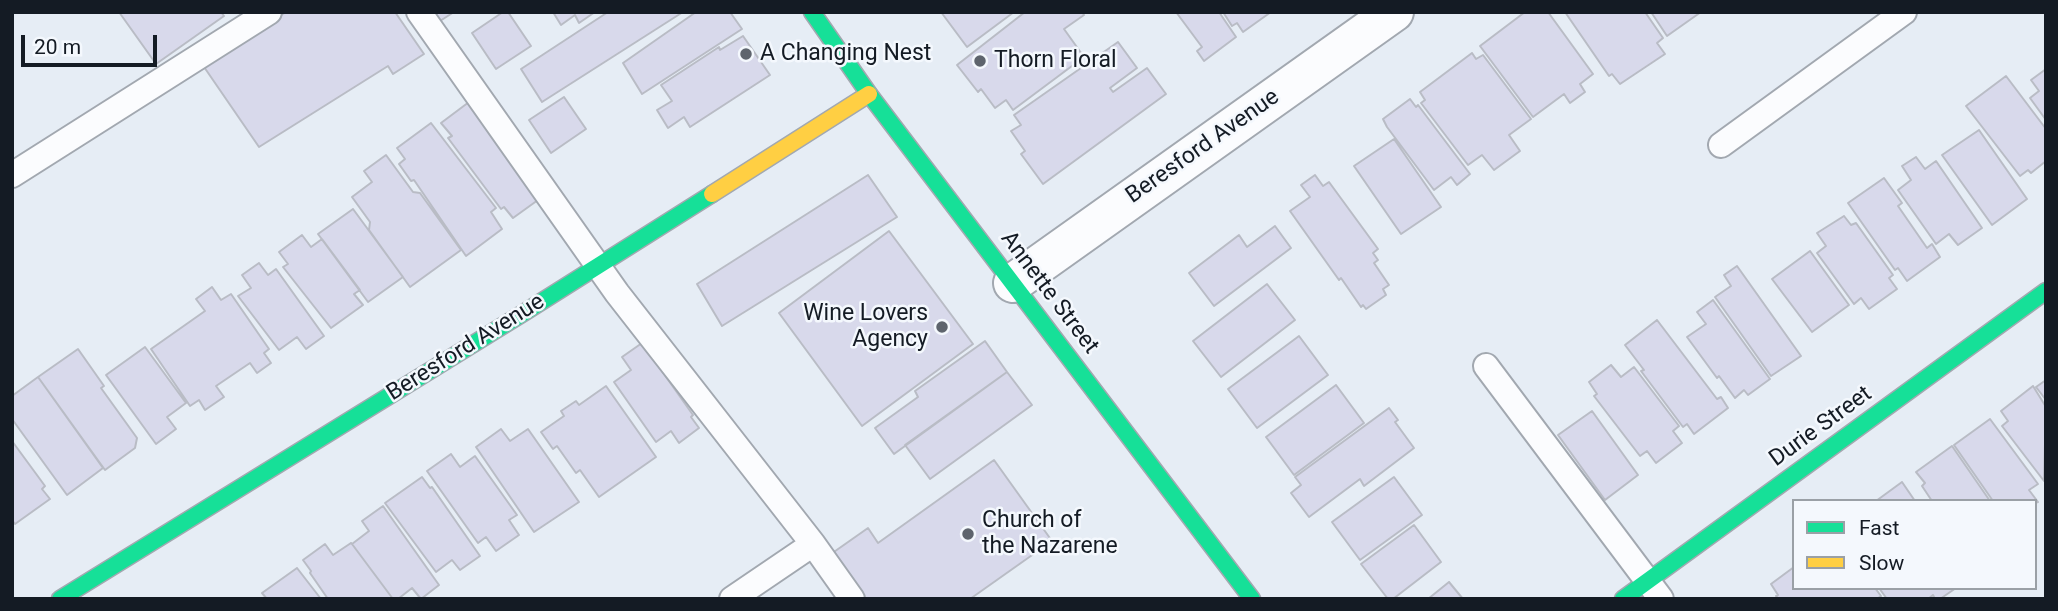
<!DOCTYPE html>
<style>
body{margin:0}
#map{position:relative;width:2058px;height:611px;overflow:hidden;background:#e6edf5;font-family:Roboto,sans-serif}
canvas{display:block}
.frame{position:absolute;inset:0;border:14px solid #141b24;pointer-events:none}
.legend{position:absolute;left:1792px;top:499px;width:245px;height:91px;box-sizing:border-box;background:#f4f8fd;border:2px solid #9aa0a6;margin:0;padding:9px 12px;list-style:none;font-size:21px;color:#141b24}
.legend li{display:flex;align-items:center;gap:14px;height:35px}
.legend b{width:35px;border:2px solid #9aa0a6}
.scale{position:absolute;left:21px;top:35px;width:136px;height:32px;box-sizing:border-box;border:4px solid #141b24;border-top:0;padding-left:9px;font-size:21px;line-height:24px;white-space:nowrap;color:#141b24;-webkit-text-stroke:5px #f4f8fd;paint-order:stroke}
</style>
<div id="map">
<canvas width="2058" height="611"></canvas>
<div class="frame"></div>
<ul class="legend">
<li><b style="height:9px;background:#16e098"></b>Fast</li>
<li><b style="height:9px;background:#ffcf43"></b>Slow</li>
</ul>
<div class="scale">20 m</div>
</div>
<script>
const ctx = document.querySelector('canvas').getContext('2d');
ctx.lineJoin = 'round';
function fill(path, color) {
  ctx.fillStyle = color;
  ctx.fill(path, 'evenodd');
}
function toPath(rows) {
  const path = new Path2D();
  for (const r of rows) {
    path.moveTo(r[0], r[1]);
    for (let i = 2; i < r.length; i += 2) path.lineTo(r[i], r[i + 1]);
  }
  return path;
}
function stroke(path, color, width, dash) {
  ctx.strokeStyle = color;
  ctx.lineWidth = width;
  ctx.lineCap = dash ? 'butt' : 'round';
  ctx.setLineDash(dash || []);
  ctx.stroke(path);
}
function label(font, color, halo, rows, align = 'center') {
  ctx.font = font + ' Roboto,sans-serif';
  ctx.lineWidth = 5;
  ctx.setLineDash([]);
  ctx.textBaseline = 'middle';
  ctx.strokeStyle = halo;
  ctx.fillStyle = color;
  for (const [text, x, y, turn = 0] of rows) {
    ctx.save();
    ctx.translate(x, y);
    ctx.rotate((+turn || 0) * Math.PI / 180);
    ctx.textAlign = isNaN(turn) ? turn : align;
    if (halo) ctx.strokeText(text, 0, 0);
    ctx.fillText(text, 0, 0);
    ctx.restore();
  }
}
const building = toPath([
 [119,12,221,12,224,16,156,64,119,12],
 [286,12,395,12,424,54,393,74,388,66,259,147,202,64,286,12],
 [434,12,454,12,440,21,434,12],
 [503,12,508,12,531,46,496,69,472,33,503,12],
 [553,12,595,12,579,23,575,15,561,25,553,12],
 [608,12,683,12,542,102,521,69,608,12],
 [696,12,730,12,742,29,642,94,623,63,696,12],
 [941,12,1014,12,967,47,941,12],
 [1025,12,1082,12,1084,15,1064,29,1084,57,1013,110,1006,100,995,108,981,89,978,92,957,65,1025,12],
 [1176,12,1219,12,1236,37,1204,61,1197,51,1202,47,1176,12],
 [1223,12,1271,12,1243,32,1237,23,1232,26,1223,12],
 [1525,12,1548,12,1593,74,1580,84,1585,92,1570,103,1564,94,1533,117,1480,46,1525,12],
 [1565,12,1645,12,1663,38,1657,43,1665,54,1620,84,1612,74,1609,76,1565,12],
 [1651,12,1701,12,1667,36,1651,12],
 [743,36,770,75,690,127,684,117,668,128,657,110,672,101,661,85,719,47,720,50,743,36],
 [1118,42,1137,68,1110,88,1113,92,1147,68,1166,94,1043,184,1021,154,1025,151,1011,131,1021,125,1014,115,1118,42],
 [1472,53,1476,59,1483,55,1531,119,1509,135,1520,151,1494,170,1482,155,1468,165,1421,103,1425,100,1420,92,1472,53],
 [2046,69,2046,120,2030,98,2039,91,2031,80,2046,69],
 [2006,76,2046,129,2046,161,2031,173,2028,170,2020,176,1966,106,2006,76],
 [564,97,586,129,551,153,529,120,564,97],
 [1410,99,1416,107,1418,105,1470,174,1457,185,1451,177,1434,190,1387,127,1383,119,1410,99],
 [469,102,538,200,513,218,504,207,501,209,448,138,452,136,441,123,469,102],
 [431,123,496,208,491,212,502,229,466,256,414,180,411,181,399,164,405,159,397,148,431,123],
 [1979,130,2027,199,1992,225,1942,155,1979,130],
 [1394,139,1441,207,1401,234,1354,166,1394,139],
 [386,155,413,192,420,193,461,250,410,287,369,230,370,222,352,197,372,182,364,171,386,155],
 [1916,157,1925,169,1936,161,1982,228,1958,245,1949,234,1936,244,1898,190,1911,180,1902,166,1916,157],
 [868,175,897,217,722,326,697,284,868,175],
 [1315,175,1323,186,1329,182,1378,249,1373,253,1378,260,1374,263,1389,285,1383,289,1386,295,1366,309,1363,305,1361,307,1341,278,1339,280,1290,211,1310,197,1301,185,1315,175],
 [1884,178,1902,203,1898,206,1927,248,1932,244,1940,257,1907,281,1898,268,1895,270,1848,203,1884,178],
 [353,209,403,277,368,302,318,234,353,209],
 [1844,216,1851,225,1856,223,1893,275,1889,278,1897,289,1869,309,1861,298,1854,304,1817,253,1826,246,1817,233,1844,216],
 [1275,226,1291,248,1214,306,1189,273,1239,235,1247,247,1275,226],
 [889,231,973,344,862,426,779,313,889,231],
 [302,235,311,247,322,239,360,290,354,294,363,305,331,328,283,267,288,264,279,252,302,235],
 [1810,251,1849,305,1812,332,1772,279,1810,251],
 [259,263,268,275,276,269,324,336,306,349,297,337,279,350,238,296,251,288,242,275,259,263],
 [1737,266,1801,356,1771,376,1715,297,1731,286,1724,275,1737,266],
 [1267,284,1295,320,1221,377,1193,341,1267,284],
 [212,287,221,300,231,294,269,349,264,353,271,363,257,373,250,363,216,386,224,397,205,410,199,400,190,406,151,349,205,311,196,299,212,287],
 [1713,300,1770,379,1748,395,1744,390,1735,398,1719,376,1717,378,1687,337,1706,324,1697,312,1713,300],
 [1657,320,1717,399,1721,397,1728,408,1694,434,1687,424,1683,427,1641,371,1644,370,1625,345,1657,320],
 [1299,336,1328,375,1257,428,1228,389,1299,336],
 [985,341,1007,372,894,454,875,428,918,397,915,391,985,341],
 [642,343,693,415,691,417,699,428,679,443,671,431,656,442,614,382,631,370,622,357,642,343],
 [145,347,186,403,167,417,176,429,156,444,106,375,145,347],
 [78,349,104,386,101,388,137,438,135,448,105,470,38,377,78,349],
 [1611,365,1621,377,1634,367,1679,426,1673,431,1682,443,1656,463,1647,451,1640,456,1594,396,1597,394,1589,382,1611,365],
 [1007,372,1032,405,930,479,905,445,1007,372],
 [38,377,103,468,67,495,12,419,12,396,38,377],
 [2046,380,2046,400,2036,387,2046,380],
 [1336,385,1364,423,1294,475,1266,437,1336,385],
 [606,386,656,457,599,497,580,470,576,473,557,446,553,449,541,432,564,416,561,411,576,401,579,405,606,386],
 [2033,386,2046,407,2044,481,2002,426,2008,421,2001,411,2033,386],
 [1389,408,1398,420,1395,422,1414,448,1364,486,1360,479,1309,517,1291,493,1301,485,1295,477,1389,408],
 [1592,411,1638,475,1605,500,1558,435,1592,411],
 [1990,419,2038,484,2029,490,2038,502,2035,503,2035,501,1993,501,1954,445,1990,419],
 [501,429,510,441,528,429,579,502,534,532,476,447,501,429],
 [12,441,45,486,42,489,50,499,15,524,12,520,12,441],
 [1952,446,1990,501,1932,501,1922,486,1925,483,1916,472,1952,446],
 [451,454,460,467,475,456,517,515,509,520,519,535,496,551,486,537,478,543,427,471,451,454],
 [994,460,1052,541,970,599,863,599,831,554,868,528,878,543,994,460],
 [422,477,430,488,432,487,480,556,460,570,452,560,436,572,385,503,422,477],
 [1394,477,1422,515,1360,560,1332,522,1394,477],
 [1902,482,1915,501,1876,501,1902,482],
 [383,506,439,585,421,599,412,588,398,599,393,599,352,544,369,531,362,521,383,506],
 [1414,525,1441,562,1393,599,1388,599,1361,564,1414,525],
 [351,543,352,544,393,599,328,599,310,573,311,571,303,560,325,544,333,555,351,543],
 [1794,567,1794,588,1875,588,1881,596,1877,599,1778,599,1776,596,1778,595,1771,584,1794,567],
 [297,568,321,599,267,599,262,593,297,568],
 [1449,582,1463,599,1428,599,1449,582],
 [1879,588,1956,588,1940,599,1935,599,1933,595,1928,599,1887,599,1879,588]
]);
fill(building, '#d8d9eb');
stroke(building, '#b9bcc5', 2);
const lane = toPath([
 [419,12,617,293,813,544,852,599],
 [1721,145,1904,12],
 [12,175,269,12],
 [1486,366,1661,599],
 [732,599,813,544]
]);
const street = toPath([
 [1013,283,1394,12]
]);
const fast = toPath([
 [812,12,869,94,1252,599],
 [60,599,525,312,712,194],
 [1623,599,2046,291]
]);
const slow = toPath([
 [712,194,869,94]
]);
stroke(lane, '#a2a8b0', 28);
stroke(street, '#a2a8b0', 42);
stroke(fast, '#a2a8b0', 19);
stroke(slow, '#a2a8b0', 19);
stroke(lane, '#fbfcfe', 24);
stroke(street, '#fbfcfe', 38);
stroke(fast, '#16e098', 16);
stroke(slow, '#ffcf43', 16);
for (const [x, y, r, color] of [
 [746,54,7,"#5e646d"],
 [980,61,7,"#5e646d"],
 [942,327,7,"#5e646d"],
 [968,534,7,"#5e646d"]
]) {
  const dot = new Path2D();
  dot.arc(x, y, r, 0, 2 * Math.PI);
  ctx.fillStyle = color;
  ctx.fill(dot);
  stroke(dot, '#f4f8fd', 2.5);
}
label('23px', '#141b24', '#f4f8fd', [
 ["A Changing Nest",760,54],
 ["Thorn Floral",994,61],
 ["Wine Lovers",928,314,"right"],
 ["Agency",928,340,"right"],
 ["Church of",982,521],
 ["the Nazarene",982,547]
], 'left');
label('23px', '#141b24', '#f4f8fd', [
 ["Beresford Avenue",1203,147,-35],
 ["Annette Street",1049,293,53],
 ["Beresford Avenue",466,348,-32],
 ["Durie Street",1821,427,-36]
]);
</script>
